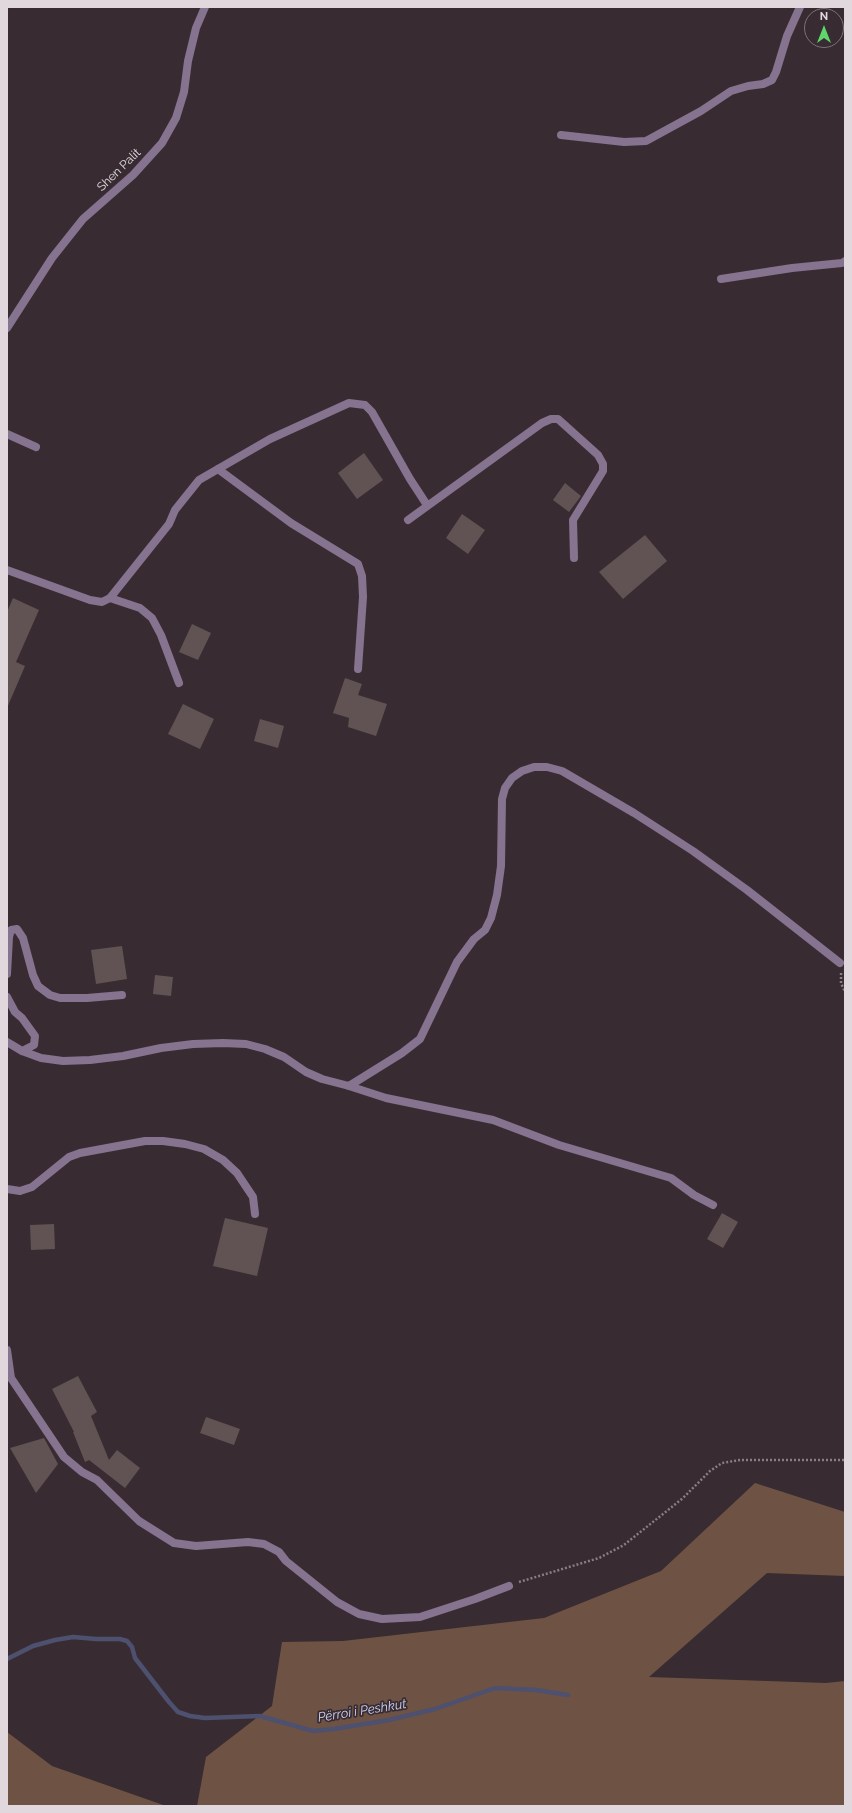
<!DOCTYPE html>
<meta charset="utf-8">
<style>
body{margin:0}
#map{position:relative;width:852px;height:1813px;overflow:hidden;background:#382c32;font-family:Raleway,sans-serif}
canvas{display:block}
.frame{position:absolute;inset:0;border:8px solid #e0d8dc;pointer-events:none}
.north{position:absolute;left:804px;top:8px;width:40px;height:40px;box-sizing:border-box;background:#382c32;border:1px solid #7b7176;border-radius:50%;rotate:0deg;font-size:11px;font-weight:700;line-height:16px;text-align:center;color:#e0d8dc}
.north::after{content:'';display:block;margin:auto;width:14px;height:18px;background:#5fd56b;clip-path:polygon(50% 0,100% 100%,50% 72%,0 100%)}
</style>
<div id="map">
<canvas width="852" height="1813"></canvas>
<div class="frame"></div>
<div class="north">N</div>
</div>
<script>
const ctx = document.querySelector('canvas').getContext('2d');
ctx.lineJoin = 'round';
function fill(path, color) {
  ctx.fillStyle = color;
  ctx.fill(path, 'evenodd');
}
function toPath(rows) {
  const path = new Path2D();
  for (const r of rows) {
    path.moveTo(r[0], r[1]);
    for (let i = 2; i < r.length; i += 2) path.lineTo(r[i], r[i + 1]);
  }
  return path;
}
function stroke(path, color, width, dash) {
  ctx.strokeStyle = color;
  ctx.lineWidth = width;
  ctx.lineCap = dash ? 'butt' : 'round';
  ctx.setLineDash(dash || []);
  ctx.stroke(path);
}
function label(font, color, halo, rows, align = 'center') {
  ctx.font = font + ' Raleway,sans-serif';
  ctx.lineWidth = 3.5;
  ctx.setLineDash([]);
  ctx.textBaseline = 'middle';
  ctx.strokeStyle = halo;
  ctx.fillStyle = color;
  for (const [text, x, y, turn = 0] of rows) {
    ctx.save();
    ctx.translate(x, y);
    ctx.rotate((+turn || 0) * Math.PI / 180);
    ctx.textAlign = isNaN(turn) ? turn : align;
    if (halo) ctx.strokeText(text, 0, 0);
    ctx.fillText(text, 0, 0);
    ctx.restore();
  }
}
fill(toPath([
 [755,1483,845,1512,845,1576,767,1573,649,1677,826,1683,845,1681,845,1806,197,1806,206,1757,272,1706,282,1642,343,1641,544,1618,661,1571],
 [7,1732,52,1766,166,1806,7,1806]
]), '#6e5344');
stroke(toPath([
 [7,1659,33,1646,55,1640,73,1637,96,1639,120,1639,127,1641,132,1647,135,1658,169,1702,178,1712,190,1716,205,1718,260,1716,313,1731,334,1729,389,1720,435,1709,495,1688,536,1690,568,1695]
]), '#4d506e', 4.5);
fill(toPath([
 [364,453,383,480,357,499,338,473],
 [565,483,581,496,569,512,553,500],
 [462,514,485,530,468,554,446,538],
 [645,535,667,561,623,599,599,572],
 [13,598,39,610,16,662,25,666,7,708,7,612],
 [192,624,211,633,198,660,179,652],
 [345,678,362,684,358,695,387,704,376,736,348,727,349,718,333,713],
 [183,704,214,719,200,749,168,734],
 [260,719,284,726,278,748,254,741],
 [122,946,127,979,96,984,91,950],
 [155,975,173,977,171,996,153,994],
 [722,1213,738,1222,723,1248,707,1239],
 [225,1218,268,1228,257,1276,213,1266],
 [54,1224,55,1249,31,1250,30,1225],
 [78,1376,97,1412,91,1416,109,1460,117,1450,140,1468,125,1488,89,1460,85,1462,73,1432,74,1432,52,1389],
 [206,1417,240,1429,234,1445,200,1433],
 [44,1438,58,1464,36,1493,10,1448]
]), '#615353');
stroke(toPath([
 [841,973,841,983,845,992],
 [519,1582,599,1558,624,1545,683,1498,710,1471,722,1463,740,1460,845,1460]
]), '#887e83', 2.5, [2, 2]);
stroke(toPath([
 [721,279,792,268,842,263,845,261],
 [7,434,36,447],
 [218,469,291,523,358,564,362,576,363,597,358,669],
 [408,520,542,423,551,419,558,419,598,455,603,464,603,471,573,520,574,558],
 [110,598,140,608,152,618,161,635,179,683],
 [349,1086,386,1098,493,1120,559,1145,671,1178,694,1195,713,1205]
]), '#857390', 8);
stroke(toPath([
 [561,135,624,142,646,141,701,111,731,91,748,86,763,84,772,80,776,72,787,36,800,7],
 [7,328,52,258,83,219,133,175,162,143,176,118,184,92,188,61,196,28,205,7],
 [7,570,90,600,102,602,110,598,169,524,175,510,199,480,270,439,349,403,365,405,372,412,410,479,427,505],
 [7,974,9,937,11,930,17,929,23,938,33,975,38,986,50,995,60,998,87,998,122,995],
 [7,997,15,1012,22,1018,35,1036,34,1045,22,1051],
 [7,1042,22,1051,41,1058,63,1061,90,1060,123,1056,161,1048,193,1044,223,1043,246,1044,265,1049,284,1057,306,1072,322,1079,349,1086,402,1053,420,1039,457,962,474,939,485,930,491,918,497,895,501,866,502,799,505,788,512,778,522,771,534,767,547,767,562,771,634,813,693,851,747,890,840,963],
 [7,1189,20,1191,32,1187,69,1157,80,1153,145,1141,163,1141,185,1144,204,1149,223,1160,237,1173,253,1197,255,1214],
 [7,1350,11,1378,64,1457,82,1472,97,1480,139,1521,174,1543,196,1546,248,1542,264,1544,279,1552,286,1561,337,1602,359,1614,382,1619,420,1617,475,1599,509,1586]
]), '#857390', 8);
label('12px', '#e0d8dc', '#382c32', [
 ["Shen Palit",119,170,-44]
]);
label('italic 13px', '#d0d4f7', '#382c32', [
 ["Përroi i Peshkut",362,1711,-9]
]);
</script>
